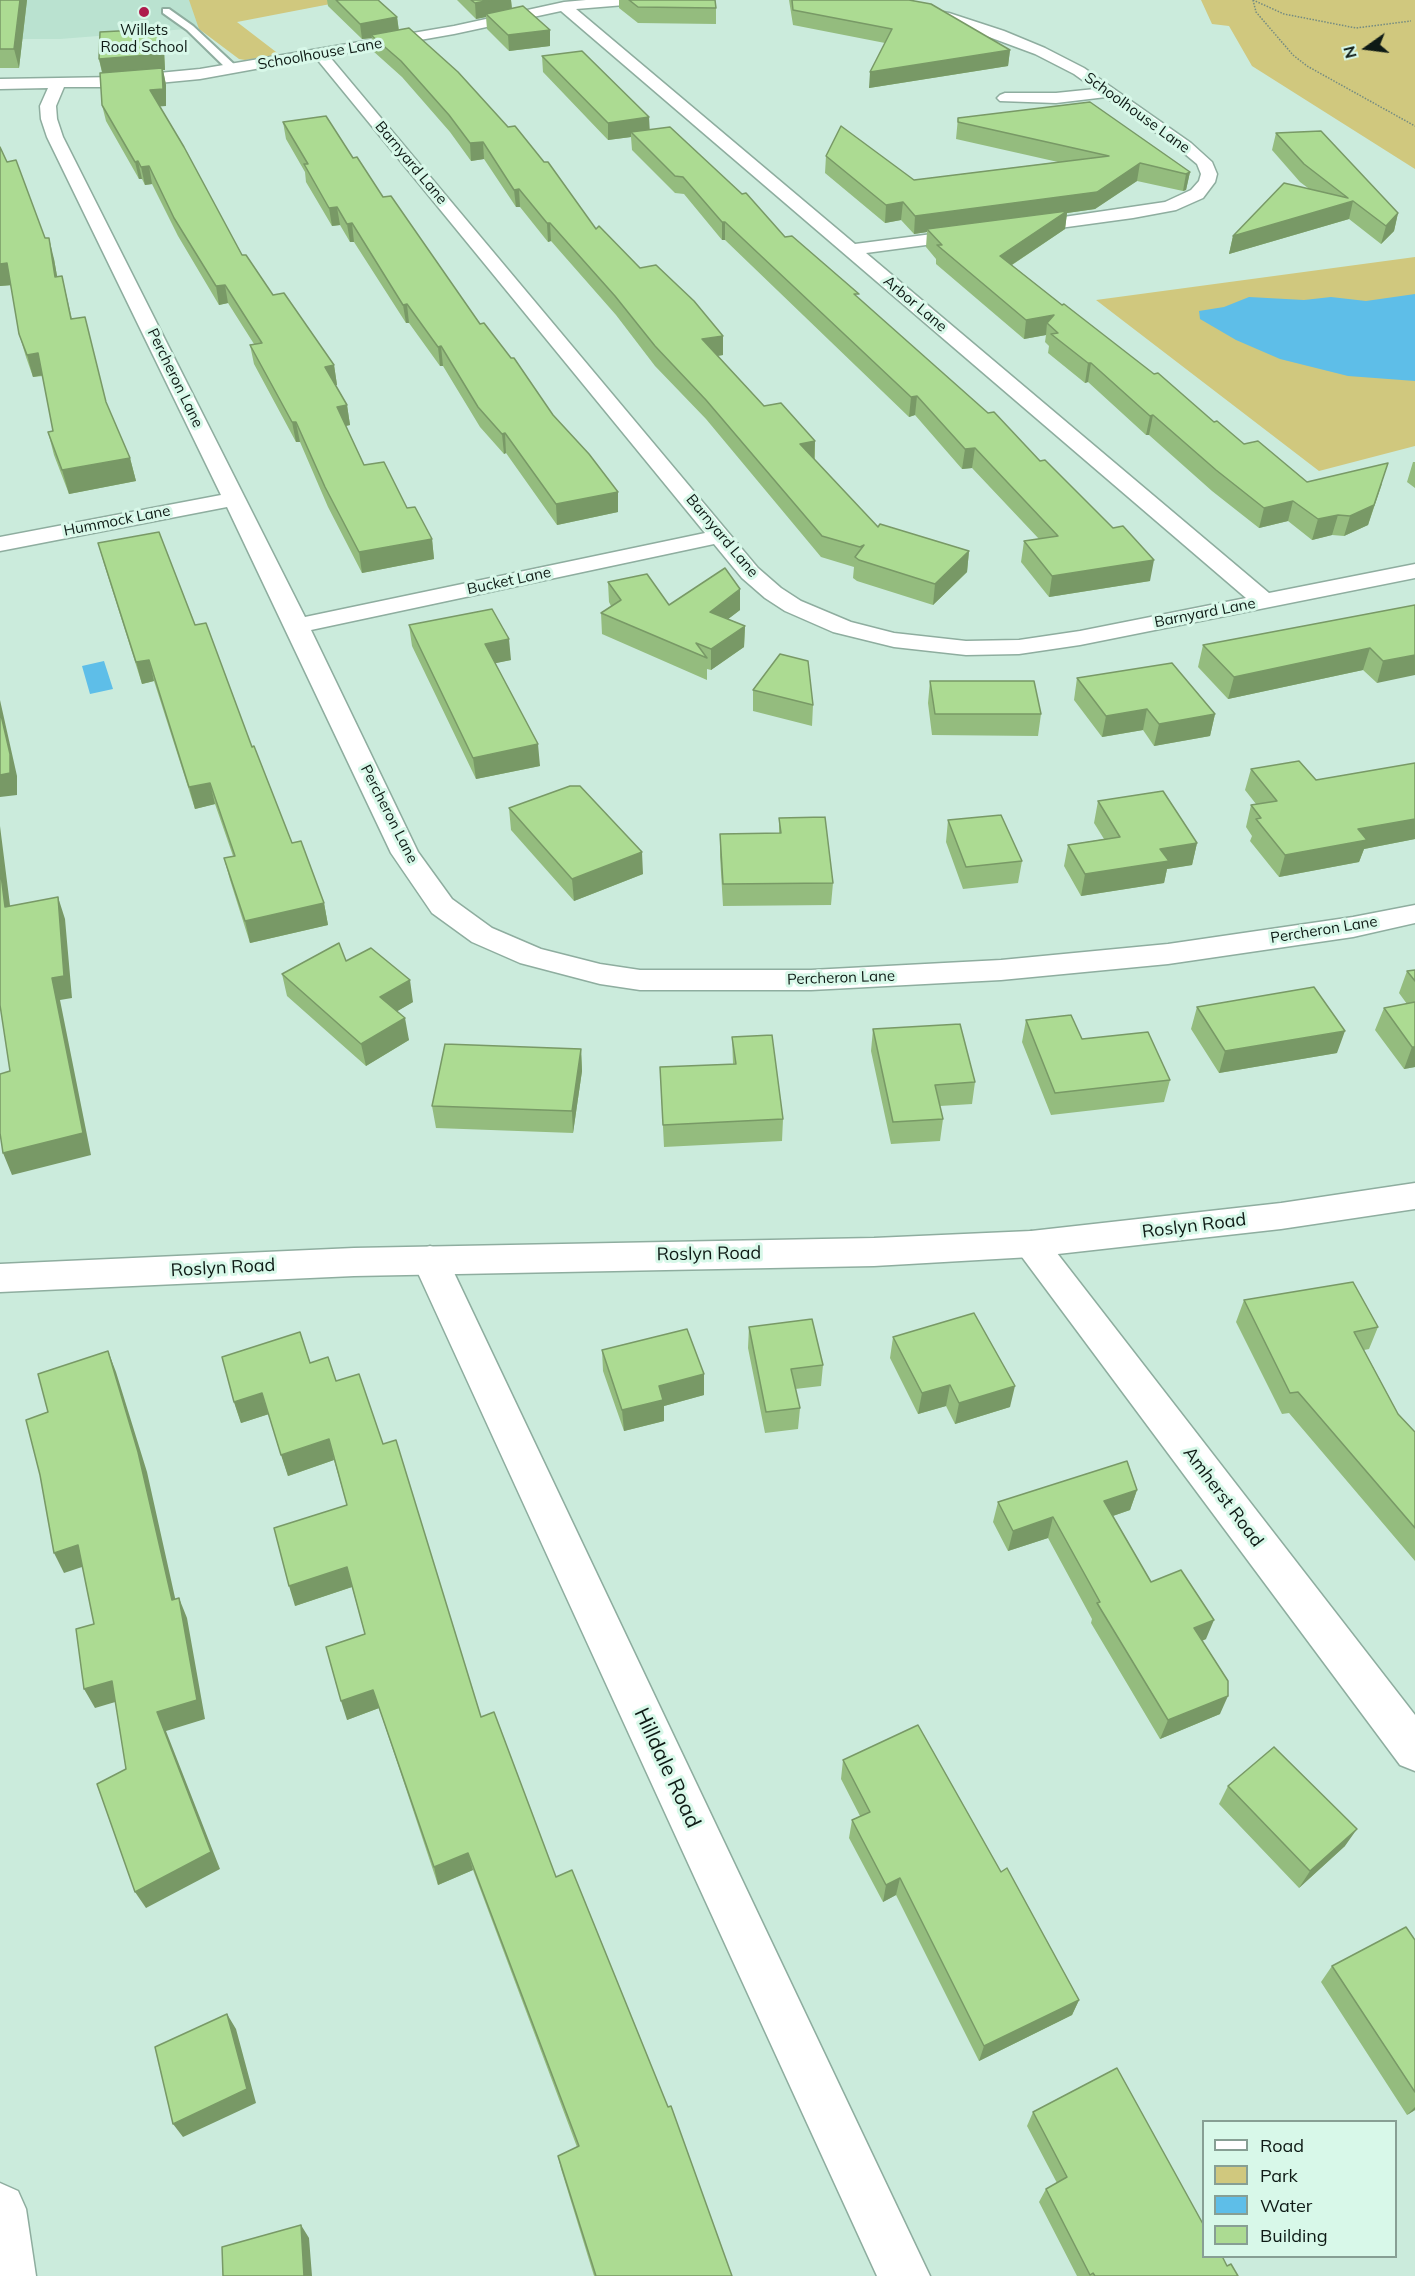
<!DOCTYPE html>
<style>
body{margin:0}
#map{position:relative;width:1415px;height:2276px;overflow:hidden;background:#cbebdc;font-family:Mulish,sans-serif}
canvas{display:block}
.legend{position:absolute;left:1202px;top:2120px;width:195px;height:138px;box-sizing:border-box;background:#d8f8e9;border:2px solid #879f94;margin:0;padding:8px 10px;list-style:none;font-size:18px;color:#0e1a15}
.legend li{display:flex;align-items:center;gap:12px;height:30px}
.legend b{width:30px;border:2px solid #879f94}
.north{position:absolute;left:1337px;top:18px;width:60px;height:60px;-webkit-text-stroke:4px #d8f8e9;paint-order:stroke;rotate:256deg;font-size:16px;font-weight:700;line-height:24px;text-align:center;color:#0e1a15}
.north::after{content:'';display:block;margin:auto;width:21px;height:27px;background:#0e1a15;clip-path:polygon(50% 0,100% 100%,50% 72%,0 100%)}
</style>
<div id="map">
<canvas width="1415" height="2276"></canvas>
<ul class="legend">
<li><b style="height:8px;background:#fff"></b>Road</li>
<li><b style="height:16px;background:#d0c87e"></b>Park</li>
<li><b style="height:16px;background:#5ebee8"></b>Water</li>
<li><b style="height:16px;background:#acdb92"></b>Building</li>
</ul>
<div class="north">N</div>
</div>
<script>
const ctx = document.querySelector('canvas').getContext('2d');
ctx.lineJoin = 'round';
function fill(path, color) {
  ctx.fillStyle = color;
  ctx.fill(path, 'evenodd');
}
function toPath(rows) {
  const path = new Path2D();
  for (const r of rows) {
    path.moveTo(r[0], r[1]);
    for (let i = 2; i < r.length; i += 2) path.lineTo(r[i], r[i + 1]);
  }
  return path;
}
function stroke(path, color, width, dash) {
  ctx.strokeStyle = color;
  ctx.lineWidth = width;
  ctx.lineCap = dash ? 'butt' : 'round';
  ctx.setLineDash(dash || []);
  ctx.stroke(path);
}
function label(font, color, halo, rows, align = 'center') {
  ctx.font = font + ' Mulish,sans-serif';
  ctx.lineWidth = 6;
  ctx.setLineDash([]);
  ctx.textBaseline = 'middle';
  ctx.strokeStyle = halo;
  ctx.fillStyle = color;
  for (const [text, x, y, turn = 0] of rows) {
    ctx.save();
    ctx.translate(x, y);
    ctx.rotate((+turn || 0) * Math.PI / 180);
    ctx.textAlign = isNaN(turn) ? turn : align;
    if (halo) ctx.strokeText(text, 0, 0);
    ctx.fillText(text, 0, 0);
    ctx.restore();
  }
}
fill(toPath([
 [0,0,351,0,199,28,60,39,0,39]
]), '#bae2d0');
fill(toPath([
 [189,0,351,0,237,22,280,55,245,60,239,59,199,29],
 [1201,0,1415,0,1415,169,1252,66,1229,26,1212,24],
 [1415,257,1415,446,1319,471,1096,300]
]), '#d0c87e');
fill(toPath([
 [1415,294,1415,381,1348,376,1280,359,1236,340,1200,319,1199,311,1224,307,1249,297,1304,300,1331,297,1366,301],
 [104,661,113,689,90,694,82,666]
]), '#5ebee8');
const service = toPath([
 [163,9,169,9,193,26,237,67,237,71,229,71,187,30,163,13,163,9]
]);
const minor = toPath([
 [586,0,644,0,637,4,576,9,855,244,971,229,977,230,980,234,977,238,971,239,866,253,1269,593,1415,564,1415,578,1080,645,1019,654,966,655,894,647,833,632,785,611,765,598,742,578,714,544,311,630,418,852,452,899,492,928,541,949,600,964,640,970,811,970,1001,960,1168,944,1353,917,1415,905,1415,923,1353,937,1168,964,1001,980,811,990,640,990,600,984,520,963,472,942,432,913,391,853,227,507,0,551,0,537,221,495,47,137,41,119,40,106,48,88,0,89,0,79,117,77,200,69,454,26,564,2,586,0],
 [561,11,1246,598,1080,631,1019,640,966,641,894,633,851,622,801,601,781,588,758,568,329,56,454,34,561,11],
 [316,58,705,533,305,617,63,137,57,119,56,106,64,87,117,87,200,79,316,58],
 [829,0,872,0,949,13,1004,31,1045,48,1084,68,1191,143,1212,162,1217,174,1215,182,1203,198,1176,210,1133,218,1023,233,1017,232,1014,228,1017,224,1023,223,1165,202,1191,190,1199,181,1201,174,1197,164,1179,149,1106,97,1056,103,1000,101,997,98,1000,95,1005,93,1056,93,1095,89,1074,74,1035,54,946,21,897,11,836,4,829,0],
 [1031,1231,1043,1235,1415,1715,1415,1771,1400,1765,1019,1253,1014,1244,1019,1235,1031,1231],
 [430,1246,442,1250,448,1260,930,2276,877,2276,412,1260,418,1250,430,1246]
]);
const secondary = toPath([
 [1415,1183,1415,1209,1281,1229,1031,1257,874,1266,354,1276,0,1292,0,1264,354,1248,874,1238,1031,1231,1281,1203,1415,1183],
 [0,2183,18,2191,26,2209,36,2276,0,2276,0,2183]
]);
stroke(service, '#8ead9f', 4);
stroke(minor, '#8ead9f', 3);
stroke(secondary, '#8ead9f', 3);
stroke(toPath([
 [1253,0,1256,12,1293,55,1307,66,1415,126],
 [1253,0,1284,14,1356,28,1411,21]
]), '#748b81', 1.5, [1.5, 1.5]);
fill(service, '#fff');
fill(minor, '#fff');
fill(secondary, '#fff');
fill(toPath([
 [0,0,27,0,19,68,0,68],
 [327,0,378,0,397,17,399,30,596,229,723,355,718,356,764,406,815,441,815,460,878,527,969,551,967,572,933,605,857,581,853,578,854,567,821,557,706,419,655,366,616,315,551,241,548,242,520,207,516,207,484,159,471,161,450,132,402,77,373,51,372,38,362,39,328,6],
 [457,0,511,0,512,8,550,30,550,46,509,51,487,29,486,17,476,19],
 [619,0,715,0,716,8,716,24,638,23,619,8],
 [789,0,909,0,1010,50,1008,66,869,88,885,43,793,25],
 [137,30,138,35,164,50,165,70,163,70,166,85,166,106,159,106,242,255,273,295,334,365,337,385,335,385,347,405,350,425,346,426,364,465,407,508,432,539,434,559,362,573,328,507,300,442,296,442,254,364,250,345,254,344,228,303,219,305,178,236,152,184,145,185,142,179,139,179,106,121,102,105,102,73,99,59],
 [542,56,650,130,785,237,858,299,1150,581,1049,597,1021,562,1024,541,1039,539,972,468,962,469,915,415,909,417,725,240,722,240,684,194,675,193,632,150,631,137,608,140,543,72],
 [958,118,1190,172,1186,190,1183,191,1137,181,1095,209,1067,213,1065,229,1012,265,1062,305,1214,422,1244,444,1307,482,1382,484,1368,525,1344,536,1332,535,1312,540,1288,521,1259,528,1212,491,1149,435,1146,435,1088,382,1085,383,1048,353,1049,346,1045,342,1046,335,1024,339,936,264,936,259,926,247,927,232,914,234,901,220,885,223,825,173,826,156,914,180,1058,162,956,139],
 [283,122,353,158,480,324,618,512,557,525,506,453,504,454,480,427,443,366,440,366,409,323,406,323,354,242,350,242,340,225,332,226,306,182,305,172,286,139],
 [1276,133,1398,213,1394,231,1381,244,1349,219,1229,254,1233,236,1308,188,1300,182,1272,150],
 [0,147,54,259,57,276,62,276,72,319,106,402,130,458,136,481,69,494,54,455,48,432,53,431,43,376,33,377,26,357,19,334,11,285,0,286],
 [1413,462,1415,462,1415,488,1407,482],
 [98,543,195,625,252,747,292,843,324,903,328,925,250,943,230,880,224,858,233,856,215,804,195,809,154,681,142,684,104,564],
 [608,582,669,605,740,610,728,619,745,626,744,647,711,670,707,669,707,680,602,634,601,613,611,606,609,602],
 [1415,605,1377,683,1363,670,1228,699,1198,667,1203,645],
 [409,625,511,660,495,663,540,766,476,779,412,646],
 [1077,678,1215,714,1210,736,1154,746,1143,730,1102,737,1074,700],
 [930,681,1041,714,1038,736,932,735,928,703],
 [753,690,813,705,812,726,753,711],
 [1415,763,1415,839,1364,849,1359,862,1279,877,1250,841,1252,836,1246,827,1251,805,1256,804,1245,790,1251,769,1316,780],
 [1098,801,1197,843,1192,865,1167,869,1164,883,1081,896,1064,866,1068,845,1104,839,1094,823],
 [509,808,643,874,574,901,511,830],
 [779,818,833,883,831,905,723,906,720,856,720,834,779,833],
 [948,820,1022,861,1018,883,963,889,946,842],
 [1415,970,1415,1067,1404,1069,1375,1030,1384,1008,1407,1004,1399,993,1407,971],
 [282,974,413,1002,397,1011,409,1040,366,1066,287,996],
 [1197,1007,1337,1053,1219,1073,1191,1029],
 [1026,1020,1170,1080,1164,1102,1051,1115,1022,1042],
 [873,1029,975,1082,972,1104,940,1106,943,1119,940,1141,891,1144,871,1051],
 [732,1037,783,1119,782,1141,664,1147,660,1067,733,1064],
 [581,1049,582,1071,573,1133,436,1128,432,1106],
 [1244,1300,1378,1327,1369,1349,1364,1350,1398,1414,1415,1432,1415,1561,1289,1413,1282,1414,1236,1322],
 [749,1327,823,1365,821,1386,795,1389,800,1408,798,1429,765,1433,748,1348],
 [893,1337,1010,1407,955,1424,946,1406,918,1414,890,1358],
 [602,1350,704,1395,664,1406,664,1421,624,1431,603,1371],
 [310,1363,336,1381,383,1444,481,1717,556,1877,732,2276,594,2276,561,2169,558,2156,577,2147,473,1870,438,1885,379,1708,347,1720,365,1634,352,1587,295,1606,347,1505,334,1460,288,1476,269,1414,241,1423,234,1402],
 [1137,1490,1130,1510,1113,1516,1151,1582,1206,1639,1202,1641,1220,1714,1160,1739,1091,1623,1092,1619,1048,1538,1008,1551,993,1522,998,1502],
 [843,1760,1001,1872,1079,2000,1072,2015,979,2061,896,1895,883,1902,849,1838,852,1820,860,1816,841,1779],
 [1228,1786,1345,1846,1299,1888,1219,1804],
 [1415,1940,1415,2110,1407,2115,1321,1982,1332,1966],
 [1033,2112,1227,2266,1238,2276,1077,2276,1039,2202,1046,2189,1057,2183,1027,2126]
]), '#94bc7e');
fill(toPath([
 [20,0,27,0,19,68,14,49],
 [491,0,511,0,512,11,486,14,486,17,476,19,475,3],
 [397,17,399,33,371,35,372,38,362,39,360,24],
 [550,30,550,46,509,51,508,35],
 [161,34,164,50,165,70,163,70,166,85,166,106,153,107,150,90,103,75,99,59],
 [1010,50,1008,66,869,88,870,72],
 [649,117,650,134,631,132,631,137,608,140,608,123],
 [483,142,484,159,471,161,470,143],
 [138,161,142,179,139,179,135,162],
 [1140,163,1137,181,1095,209,1067,213,1065,229,998,274,927,229,927,232,914,234,915,216],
 [149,166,152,184,145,185,141,167],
 [1190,172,1186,190,1183,191,1186,174],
 [519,189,520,207,516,207,514,190],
 [1353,201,1349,219,1229,254,1233,236],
 [903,202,901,220,885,223,886,205],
 [337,207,340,225,332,226,329,208],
 [1398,213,1394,231,1381,244,1386,226],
 [722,222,725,222,725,240,722,240],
 [352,223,354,242,350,242,347,224],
 [547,223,550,223,551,241,548,242],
 [49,238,54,259,61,298,55,277],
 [7,263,13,285,0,286,0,264],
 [225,285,228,303,219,305,216,286],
 [407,304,409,323,406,323,403,305],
 [1054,315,1047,323,1046,335,1024,339,1026,320],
 [723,336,723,355,702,358,702,339],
 [441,346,443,366,440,366,438,347],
 [38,353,44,375,33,377,27,355],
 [1088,363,1091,363,1088,382,1085,383],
 [334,365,337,385,328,386,325,367],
 [917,396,915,415,909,417,911,397],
 [347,405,350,425,340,427,337,407],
 [1153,415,1149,435,1146,435,1150,416],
 [292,422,296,422,300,442,296,442],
 [505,433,506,453,504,454,502,434],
 [815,441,814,461,800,444],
 [975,448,972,468,962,469,965,449],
 [130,458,136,481,69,494,62,470],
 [1388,463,1368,525,1344,536,1350,516],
 [618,492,618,512,557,525,556,504],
 [1293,501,1288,521,1259,528,1264,508],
 [1338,515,1332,535,1312,540,1318,519],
 [432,539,434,559,362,573,359,552],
 [969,551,967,572,933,605,935,584],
 [1154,560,1150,581,1049,597,1052,576],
 [740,589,740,610,710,633,710,612],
 [745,626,744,647,711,670,711,649],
 [509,639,511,660,487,665,485,644],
 [1370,648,1363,670,1228,699,1234,677],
 [1415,655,1415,675,1377,683,1383,661],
 [149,660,154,681,142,684,136,662],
 [0,700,17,776,17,795,0,797],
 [1147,709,1143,730,1102,737,1106,716],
 [1215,714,1210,736,1154,746,1159,724],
 [538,744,540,766,476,779,473,758],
 [210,783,215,804,195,809,189,787],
 [1415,819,1415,839,1364,849,1359,862,1279,877,1285,855,1358,829],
 [0,826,13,929,5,907,0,867],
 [1197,843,1192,865,1167,869,1164,883,1081,896,1085,874,1160,849],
 [642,852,643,874,574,901,572,879],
 [58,897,65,919,72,998,60,1000,91,1155,12,1175,3,1153,52,978],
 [324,903,328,925,250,943,245,921],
 [410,980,413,1002,384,1019,380,997],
 [405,1018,409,1040,366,1066,361,1044],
 [1345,1031,1337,1053,1219,1073,1225,1051],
 [1412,1047,1415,1047,1415,1067,1404,1069],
 [581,1049,582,1071,573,1133,572,1111],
 [108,1351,116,1372,147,1472,180,1620,172,1600],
 [704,1374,704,1395,664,1406,664,1421,624,1431,622,1410,659,1386],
 [950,1385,946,1406,918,1414,922,1393],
 [1015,1386,1010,1407,955,1424,959,1403],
 [262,1393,269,1414,241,1423,234,1402],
 [329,1439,334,1460,288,1476,281,1455],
 [1137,1490,1130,1510,1098,1521,1104,1501],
 [1053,1517,1048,1538,1008,1551,1013,1531],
 [78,1545,88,1565,64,1573,54,1553],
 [347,1567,352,1587,295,1606,289,1586],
 [179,1598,187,1618,205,1719,166,1731,220,1869,146,1908,135,1892,157,1712],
 [1214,1620,1206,1639,1186,1647,1194,1628],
 [112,1681,122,1700,95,1708,84,1689],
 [373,1690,379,1708,347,1720,341,1701],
 [1228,1696,1220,1714,1160,1739,1168,1720],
 [1357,1829,1345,1846,1299,1888,1310,1871],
 [468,1853,473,1870,438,1885,434,1867],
 [900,1878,896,1895,883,1902,886,1885],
 [1079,2000,1072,2015,979,2061,984,2046],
 [227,2014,236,2029,256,2103,183,2137,173,2124],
 [1415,2107,1415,2110,1407,2115],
 [301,2225,309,2238,312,2276,304,2276]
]), '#789966');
const building = toPath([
 [0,0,20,0,14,49,0,49,0,0],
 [336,0,378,0,397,17,360,24,336,0],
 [471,0,491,0,475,3,471,0],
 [629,0,715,0,716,8,638,7,629,0],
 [792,0,909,0,931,4,1010,50,870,72,892,29,793,10,792,0],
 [523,6,550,30,508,35,486,14,523,6],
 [409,28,458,72,508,127,515,126,544,162,548,162,596,229,599,226,640,268,656,265,694,301,723,336,702,339,764,406,781,403,815,441,800,444,878,527,880,524,969,551,935,584,859,560,855,557,864,545,860,547,822,536,706,400,655,346,615,296,550,223,547,223,519,189,514,190,483,142,470,143,449,115,401,61,371,35,409,28],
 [137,30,137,35,161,34,162,54,99,59,100,32,137,30],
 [582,51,649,117,608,123,542,56,582,51],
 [162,68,163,89,150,90,184,147,242,255,246,255,273,295,284,293,334,365,325,367,347,405,337,407,364,465,384,462,407,508,415,507,432,539,359,552,325,487,296,422,292,422,250,345,262,343,225,285,216,286,174,218,149,166,141,167,138,161,135,162,102,105,100,73,162,68],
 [1090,102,1190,172,1186,174,1140,163,1097,192,915,216,903,202,886,205,826,156,841,126,914,180,1109,156,958,122,958,118,1090,102],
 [326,116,353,158,357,157,383,197,391,196,480,324,484,323,511,358,514,358,553,415,589,454,618,492,556,504,505,433,502,434,478,407,441,346,438,347,407,304,403,305,352,223,347,224,337,207,329,208,304,164,308,164,283,122,326,116],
 [670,127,742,194,746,193,785,237,792,236,859,294,854,294,988,413,994,412,1040,461,1045,460,1113,528,1123,526,1154,560,1052,576,1024,541,1058,536,975,448,965,449,917,396,911,397,725,222,722,222,683,177,675,176,631,132,670,127],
 [1321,131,1398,213,1386,226,1353,201,1233,236,1284,183,1348,198,1304,164,1276,133,1321,131],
 [0,147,7,162,16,160,45,238,49,238,55,277,62,276,71,319,85,317,106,402,130,458,62,470,48,432,53,431,38,353,27,355,19,334,7,263,0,264,0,147],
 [1067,211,1000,256,1062,305,1064,304,1154,374,1158,373,1214,422,1217,421,1244,444,1258,441,1307,482,1388,463,1374,505,1350,516,1338,515,1318,519,1293,501,1264,508,1216,470,1153,415,1150,416,1091,363,1088,363,1051,334,1058,333,1047,323,1054,315,1026,320,937,245,942,245,927,229,1067,211],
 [159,532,195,625,206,623,252,747,254,746,292,843,301,841,324,903,245,921,224,858,235,856,210,783,189,787,149,660,136,662,98,543,159,532],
 [725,568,740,589,710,612,745,626,711,649,696,643,707,658,601,613,621,600,608,582,647,574,669,605,725,568],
 [1415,605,1415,655,1383,661,1370,648,1234,677,1203,645,1415,605],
 [492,609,509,639,485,644,538,744,473,758,409,625,492,609],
 [780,654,808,661,813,705,753,690,780,654],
 [1172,663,1215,714,1159,724,1147,709,1106,716,1077,678,1172,663],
 [930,681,1034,681,1041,714,935,714,930,681],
 [0,711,10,754,10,773,0,775,0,711],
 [1299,761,1316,780,1415,763,1415,819,1358,829,1367,840,1285,855,1256,819,1261,818,1251,805,1277,801,1251,769,1299,761],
 [570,786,580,786,642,852,572,879,509,808,570,786],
 [1163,791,1197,843,1160,849,1169,861,1085,874,1068,845,1120,837,1098,801,1163,791],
 [1001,815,1022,861,966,867,948,820,1001,815],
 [825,817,833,883,723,884,720,834,781,833,779,818,825,817],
 [0,867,5,907,58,897,64,976,52,978,83,1133,3,1153,0,1133,0,1074,10,1071,0,1005,0,867],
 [339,943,346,961,371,948,410,980,380,997,405,1018,361,1044,282,974,339,943],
 [1415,970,1415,981,1407,971,1415,970],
 [1314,987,1345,1031,1225,1051,1197,1007,1314,987],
 [1415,1002,1415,1047,1412,1047,1384,1008,1415,1002],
 [1071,1015,1082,1039,1148,1032,1170,1080,1055,1093,1026,1020,1071,1015],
 [960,1024,975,1082,935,1085,943,1119,893,1122,873,1029,960,1024],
 [772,1035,783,1119,663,1125,660,1067,736,1064,732,1037,772,1035],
 [445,1044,581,1049,572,1111,432,1106,445,1044],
 [1353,1282,1378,1327,1354,1332,1398,1414,1415,1432,1415,1528,1298,1392,1290,1393,1244,1300,1353,1282],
 [974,1313,1015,1386,959,1403,950,1385,922,1393,893,1337,974,1313],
 [812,1319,823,1365,791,1369,800,1408,766,1412,749,1327,812,1319],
 [687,1329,704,1374,659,1386,663,1400,622,1410,602,1350,687,1329],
 [300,1332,310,1363,328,1357,336,1381,359,1374,383,1444,396,1440,481,1717,494,1712,556,1877,572,1870,668,2107,671,2106,732,2276,596,2276,558,2156,579,2146,468,1853,434,1867,373,1690,341,1701,326,1647,365,1634,347,1567,289,1586,274,1528,347,1505,329,1439,281,1455,262,1393,234,1402,222,1357,300,1332],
 [108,1351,138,1452,172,1600,179,1598,197,1700,157,1712,211,1852,135,1892,97,1784,126,1769,112,1681,84,1689,76,1629,94,1624,78,1545,54,1553,40,1475,26,1420,48,1412,38,1374,108,1351],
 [1127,1461,1137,1490,1104,1501,1151,1582,1181,1570,1214,1620,1194,1628,1228,1681,1228,1696,1168,1720,1097,1603,1100,1602,1053,1517,1013,1531,998,1502,1127,1461],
 [918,1725,1001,1872,1007,1868,1079,2000,984,2046,900,1878,886,1885,852,1820,870,1812,843,1760,918,1725],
 [1274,1747,1357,1829,1310,1871,1228,1786,1274,1747],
 [1406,1927,1415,1940,1415,2092,1332,1966,1406,1927],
 [227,2014,247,2089,173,2124,155,2047,227,2014],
 [1117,2068,1203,2224,1203,2256,1222,2256,1227,2266,1231,2264,1238,2276,1095,2276,1093,2273,1090,2275,1046,2189,1067,2177,1033,2112,1117,2068],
 [301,2225,304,2276,223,2276,222,2247,301,2225]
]);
fill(building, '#acdb92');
stroke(building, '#789966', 1.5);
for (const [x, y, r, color] of [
 [144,12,6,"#ae1c4d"]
]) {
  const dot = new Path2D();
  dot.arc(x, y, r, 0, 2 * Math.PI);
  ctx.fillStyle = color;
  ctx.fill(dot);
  stroke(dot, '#d8f8e9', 2);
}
label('15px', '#0e1a15', '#d8f8e9', [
 ["Willets",144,30],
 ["Road School",144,47]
]);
label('15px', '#0e1a15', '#d8f8e9', [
 ["Schoolhouse Lane",320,54,-10],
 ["Schoolhouse Lane",1137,113,36],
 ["Barnyard Lane",411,163,50],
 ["Arbor Lane",915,304,40],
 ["Percheron Lane",175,378,64],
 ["Hummock Lane",117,521,-11],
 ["Barnyard Lane",722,536,50],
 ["Bucket Lane",509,581,-12],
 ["Barnyard Lane",1205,613,-11],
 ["Percheron Lane",389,814,63],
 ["Percheron Lane",1324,930,-9],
 ["Percheron Lane",841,978,-2]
]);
label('18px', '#0e1a15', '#d8f8e9', [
 ["Roslyn Road",1194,1226,-7],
 ["Roslyn Road",709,1254,-1],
 ["Roslyn Road",223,1268,-3],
 ["Amherst Road",1223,1497,53]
]);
label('21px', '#0e1a15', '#d8f8e9', [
 ["Hilldale Road",667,1768,65]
]);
</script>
